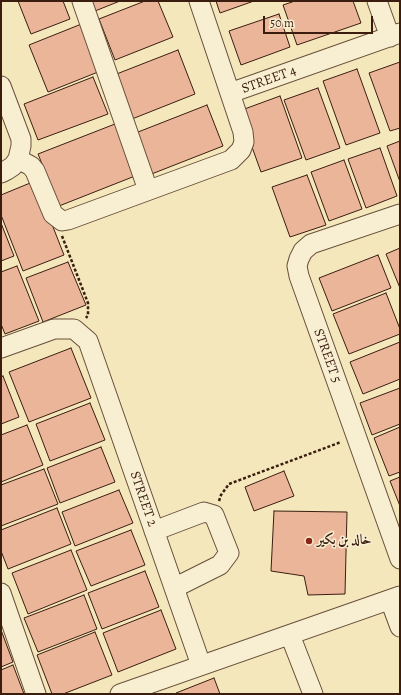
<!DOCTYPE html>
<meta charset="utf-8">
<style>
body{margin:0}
#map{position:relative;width:401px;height:695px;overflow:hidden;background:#f4e7bc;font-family:Alegreya,serif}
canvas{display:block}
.frame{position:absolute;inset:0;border:2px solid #3a1d0f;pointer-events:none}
.scale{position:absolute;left:263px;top:16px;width:110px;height:18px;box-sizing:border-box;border:2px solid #3a1d0f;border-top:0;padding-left:5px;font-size:12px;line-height:14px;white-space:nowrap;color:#3a1d0f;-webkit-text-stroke:3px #f8efd3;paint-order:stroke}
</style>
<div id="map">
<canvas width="401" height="695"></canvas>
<div class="frame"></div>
<div class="scale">50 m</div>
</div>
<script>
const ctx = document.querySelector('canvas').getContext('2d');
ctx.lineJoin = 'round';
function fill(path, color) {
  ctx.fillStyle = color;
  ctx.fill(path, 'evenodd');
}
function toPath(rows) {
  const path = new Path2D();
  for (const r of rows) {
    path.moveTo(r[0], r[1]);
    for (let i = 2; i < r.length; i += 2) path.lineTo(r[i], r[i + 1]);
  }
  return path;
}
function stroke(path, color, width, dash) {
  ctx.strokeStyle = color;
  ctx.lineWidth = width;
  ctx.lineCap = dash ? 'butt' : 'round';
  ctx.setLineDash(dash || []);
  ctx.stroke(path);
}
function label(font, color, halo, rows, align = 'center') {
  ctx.font = font + ' Alegreya,Amiri,serif';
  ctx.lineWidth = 3;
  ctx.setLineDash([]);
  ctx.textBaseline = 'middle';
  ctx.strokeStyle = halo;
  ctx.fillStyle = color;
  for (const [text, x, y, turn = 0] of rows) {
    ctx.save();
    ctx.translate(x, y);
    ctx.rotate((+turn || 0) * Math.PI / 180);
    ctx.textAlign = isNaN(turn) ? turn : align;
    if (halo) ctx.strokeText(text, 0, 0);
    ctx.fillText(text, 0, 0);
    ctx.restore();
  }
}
const building = toPath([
 [18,1,63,1,70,19,31,34,18,1],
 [91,1,120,1,95,11,91,1],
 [145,1,158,1,173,37,115,60,99,19,145,1],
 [216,1,254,1,220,13,216,1],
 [295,1,353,1,361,23,297,45,283,5,295,1],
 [279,14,290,47,241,65,229,31,279,14],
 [84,23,103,70,48,92,29,45,84,23],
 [178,50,195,94,132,119,114,75,178,50],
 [400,62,400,128,390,131,369,73,400,62],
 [357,69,380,133,346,145,323,81,357,69],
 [93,77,108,114,38,140,24,104,93,77],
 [318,88,340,148,306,160,284,100,318,88],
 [280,96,302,158,261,172,239,111,280,96],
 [207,105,223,146,149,175,133,134,207,105],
 [115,124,135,176,59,206,38,154,115,124],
 [400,141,400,182,387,146,400,141],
 [380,148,397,196,366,208,348,159,380,148],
 [344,160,362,209,329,221,311,172,344,160],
 [307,175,326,225,290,237,272,187,307,175],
 [35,181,64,255,23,271,1,215,1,195,35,181],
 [1,223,14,256,1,261,1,223],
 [400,248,400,288,386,254,400,248],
 [378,255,391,288,332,311,319,278,378,255],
 [68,262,86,305,43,322,26,278,68,262],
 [17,266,39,321,5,334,1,324,1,272,17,266],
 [386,293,400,329,400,334,349,354,333,314,386,293],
 [400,342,400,379,363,394,350,362,400,342],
 [71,348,91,398,29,422,9,372,71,348],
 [3,376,19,417,1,424,1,377,3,376],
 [400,388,400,424,372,435,360,403,400,388],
 [90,403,105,440,50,461,36,424,90,403],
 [27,425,43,465,1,482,1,435,27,425],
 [400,427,400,472,389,476,374,438,400,427],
 [101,447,115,482,60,503,47,468,101,447],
 [44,469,58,504,1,526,1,485,44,469],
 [284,471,294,496,254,511,245,487,284,471],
 [400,477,400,506,390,481,400,477],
 [119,490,133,523,75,546,62,512,119,490],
 [57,508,71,544,8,569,1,551,1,530,57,508],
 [274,511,347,512,345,594,308,595,304,576,271,571,274,511],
 [131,530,145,565,91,586,76,551,131,530],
 [71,550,87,590,28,614,12,573,71,550],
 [145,571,159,607,102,629,88,593,145,571],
 [84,595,97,629,38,652,24,618,84,595],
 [161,610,176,649,118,672,103,633,161,610],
 [1,630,13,662,1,667,1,630],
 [95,632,112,675,63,694,52,694,37,655,95,632],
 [13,665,24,694,1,694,1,670,13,665],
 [214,678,220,694,176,694,176,693,214,678]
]);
fill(building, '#ebb59a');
stroke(building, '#3a1d0f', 1);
const minor = toPath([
 [82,1,148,190],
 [377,1,390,37],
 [1,86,21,139,21,146,18,159,13,166,7,170,1,173],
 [230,93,400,33],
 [18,159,31,166,35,171,53,214,62,221,68,220,231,160,241,150,244,142,243,132,199,1],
 [400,214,311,244,303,251,299,259,297,266,299,276,400,559],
 [1,348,54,329,74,329,88,341,201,665],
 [154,531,204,512,214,515,229,553,220,565,174,588],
 [1,593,36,694],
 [390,600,400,627],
 [290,635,313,694],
 [120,694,400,596]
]);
stroke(minor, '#68503a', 21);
stroke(toPath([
 [62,236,88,303,88,315,86,318],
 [219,501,221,495,229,484,341,442]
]), '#3a1d0f', 2.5, [3, 2]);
stroke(minor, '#f8efd3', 19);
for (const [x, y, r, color] of [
 [309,541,4,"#8f2418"]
]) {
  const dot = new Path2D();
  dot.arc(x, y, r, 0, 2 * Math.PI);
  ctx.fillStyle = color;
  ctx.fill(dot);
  stroke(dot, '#f8efd3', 1.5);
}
label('14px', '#3a1d0f', '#f8efd3', [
 ["STREET 4",269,80,-20],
 ["STREET 5",327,356,70],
 ["STREET 2",143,499,71]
]);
label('bold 14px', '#3a1d0f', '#f8efd3', [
 ["خالد بن بكير",317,541]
], 'left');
</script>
